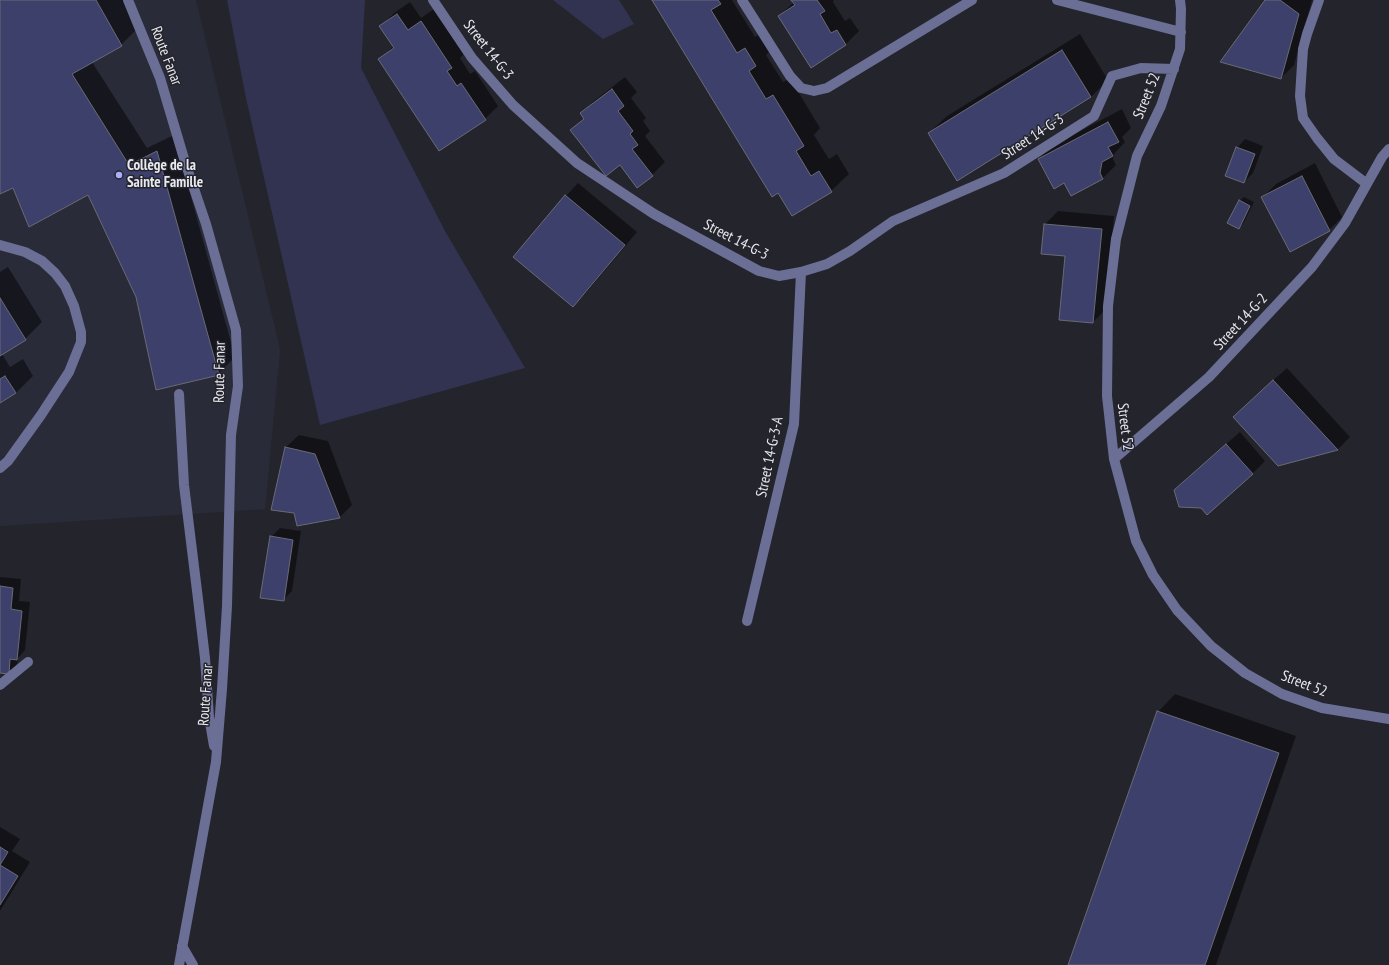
<!DOCTYPE html>
<meta charset="utf-8">
<style>
body{margin:0}
canvas{display:block;background:#23242c}
</style>
<canvas width="1389" height="965"></canvas>
<script>
const ctx = document.querySelector('canvas').getContext('2d');
ctx.lineJoin = 'round';
function fill(path, color) {
  ctx.fillStyle = color;
  ctx.fill(path, 'evenodd');
}
function toPath(rows) {
  const path = new Path2D();
  for (const r of rows) {
    path.moveTo(r[0], r[1]);
    for (let i = 2; i < r.length; i += 2) path.lineTo(r[i], r[i + 1]);
  }
  return path;
}
function stroke(path, color, width, dash) {
  ctx.strokeStyle = color;
  ctx.lineWidth = width;
  ctx.lineCap = dash ? 'butt' : 'round';
  ctx.setLineDash(dash || []);
  ctx.stroke(path);
}
function label(font, color, halo, rows, align = 'center') {
  ctx.font = font + ' "PT Sans Narrow",sans-serif';
  ctx.lineWidth = 3;
  ctx.setLineDash([]);
  ctx.textBaseline = 'middle';
  ctx.strokeStyle = halo;
  ctx.fillStyle = color;
  for (const [text, x, y, turn = 0] of rows) {
    ctx.save();
    ctx.translate(x, y);
    ctx.rotate((+turn || 0) * Math.PI / 180);
    ctx.textAlign = isNaN(turn) ? turn : align;
    if (halo) ctx.strokeText(text, 0, 0);
    ctx.fillText(text, 0, 0);
    ctx.restore();
  }
}
fill(toPath([
 [0,0,196,0,280,349,265,509,0,526]
]), '#2a2b39');
fill(toPath([
 [227,0,365,0,361,68,445,231,525,368,320,425,246,98],
 [553,0,619,0,634,24,603,39]
]), '#323351');
fill(toPath([
 [0,0,123,0,138,28,121,45,92,62,147,148,174,135,235,357,218,374,137,297,89,194,14,187,0,193],
 [653,0,732,0,755,37,763,32,773,48,766,55,783,82,790,78,820,128,814,135,829,159,837,154,849,174,831,191,793,215],
 [792,0,834,0,833,2,845,21,850,18,859,31,846,44,779,16,794,2],
 [1267,0,1312,0,1294,65,1281,78],
 [410,2,421,18,434,9,464,54,460,58,470,74,475,71,498,106,485,119,380,59,394,46,381,26,394,13],
 [1080,34,1108,80,1091,97,929,133,947,116],
 [625,77,637,92,631,98,646,118,643,121,650,131,645,136,665,162,652,175,620,164,572,130,584,118,581,114,594,101],
 [1122,109,1131,128,1122,137,1125,142,1114,154,1113,159,1116,165,1103,178,1072,194,1065,182,1039,159,1052,146],
 [1245,139,1263,146,1253,173,1244,182,1237,148],
 [1315,163,1342,217,1329,230,1263,197,1276,184],
 [578,183,637,232,586,293,573,306,566,196],
 [1244,197,1254,202,1243,224,1239,228,1239,201],
 [1058,211,1114,216,1106,309,1093,322,1066,255,1045,224],
 [8,267,42,322,25,339,2,354,10,367,23,359,33,376,16,393,0,402,0,272],
 [1287,368,1350,437,1337,450,1247,404],
 [1240,432,1265,461,1252,474,1201,507,1175,490,1188,477],
 [299,435,328,441,352,505,339,518,285,448],
 [280,528,301,531,292,591,283,600,271,537],
 [0,577,21,579,19,601,30,602,25,650,18,658,17,664,9,673,0,672],
 [1175,694,1296,736,1216,965,1069,965,1158,712],
 [0,827,20,839,12,851,30,862,0,911]
]), '#0007');
const building = toPath([
 [0,0,96,0,122,46,72,74,129,165,157,151,219,375,156,390,136,297,88,195,29,227,13,188,0,194,0,0],
 [652,0,718,0,721,4,711,10,737,53,745,48,756,66,749,71,766,99,773,95,804,146,796,151,811,176,819,171,832,192,792,216,778,193,772,197,652,0],
 [791,0,817,0,825,11,820,14,831,33,837,30,846,45,811,68,778,16,795,5,791,0],
 [1265,0,1280,0,1299,14,1281,79,1220,62,1265,0],
 [397,14,408,30,421,21,452,68,447,71,457,86,461,83,486,120,439,151,378,59,394,48,379,26,397,14],
 [1062,50,1091,97,957,181,928,133,1062,50],
 [612,89,624,106,618,111,633,131,630,134,638,145,632,149,653,176,637,188,620,165,606,176,570,130,584,119,580,113,612,89],
 [1108,122,1119,142,1108,147,1113,156,1102,162,1100,173,1103,179,1071,196,1064,183,1054,189,1038,159,1108,122],
 [1236,147,1255,154,1244,183,1225,176,1236,147],
 [1302,176,1330,231,1290,252,1261,197,1302,176],
 [565,195,625,245,573,307,513,257,565,195],
 [1239,200,1250,206,1239,229,1227,223,1239,200],
 [1044,224,1102,229,1093,323,1059,320,1065,256,1041,254,1044,224],
 [0,298,26,340,0,356,0,298],
 [5,376,16,393,0,403,0,379,5,376],
 [1273,380,1338,450,1278,466,1233,417,1273,380],
 [1226,444,1253,474,1207,515,1201,508,1179,507,1174,490,1226,444],
 [285,447,315,454,340,518,297,526,294,513,271,510,285,447],
 [270,536,293,540,284,601,260,598,270,536],
 [0,586,13,588,11,609,22,611,17,660,10,659,9,674,0,673,0,586],
 [1157,711,1279,753,1205,965,1068,965,1157,711],
 [0,847,8,852,0,865,18,876,0,905,0,847]
]);
fill(building, '#3e406c');
stroke(building, '#696a74', 1);
stroke(toPath([
 [128,0,160,78,185,162,206,224,236,330,238,386,231,435,227,606,222,689,216,762,179,965],
 [433,0,472,58,513,105,577,163,654,214,759,271,779,276,801,272,827,264,850,251,893,221,1004,173,1094,116,1112,76,1141,68,1174,69],
 [742,0,790,76,801,88,814,91,827,88,972,0],
 [1057,0,1181,32],
 [1180,0,1181,9,1180,49,1161,106,1137,156,1116,239,1108,306,1107,396,1114,459,1136,541,1153,575,1177,610,1211,646,1245,673,1282,694,1322,708,1389,719],
 [1319,0,1307,34,1303,49,1300,96,1303,118,1317,138,1334,159,1367,184],
 [0,245,25,252,42,261,55,273,65,286,74,306,81,332,81,342,69,372,41,415,8,461,0,468],
 [179,394,184,485,198,599,205,658,209,717,214,746],
 [1114,459,1209,377,1312,267,1345,223,1382,157,1389,149],
 [747,621,794,424,801,272],
 [0,685,28,662],
 [182,946,193,965]
]), '#6b6e95', 10);
for (const [x, y, r, color] of [
 [119,175,4,"#abaffb"]
]) {
  const dot = new Path2D();
  dot.arc(x, y, r, 0, 2 * Math.PI);
  ctx.fillStyle = color;
  ctx.fill(dot);
  stroke(dot, '#23242c', 1.5);
}
label('15px', '#e8e9ef', '#23242c', [
 ["Street 14-G-3",488,50,52],
 ["Route Fanar",166,56,69],
 ["Street 52",1147,96,-68],
 ["Street 14-G-3",1033,137,-33],
 ["Street 14-G-3",736,240,27],
 ["Street 14-G-2",1241,322,-47],
 ["Route Fanar",220,372,-89],
 ["Street 52",1125,427,83],
 ["Street 14-G-3-A",770,457,-78],
 ["Street 52",1304,684,21],
 ["Route Fanar",206,695,-86]
]);
label('bold 15px', '#e8e9ef', '#23242c', [
 ["Collège de la",127,166],
 ["Sainte Famille",127,183]
], 'left');
</script>
